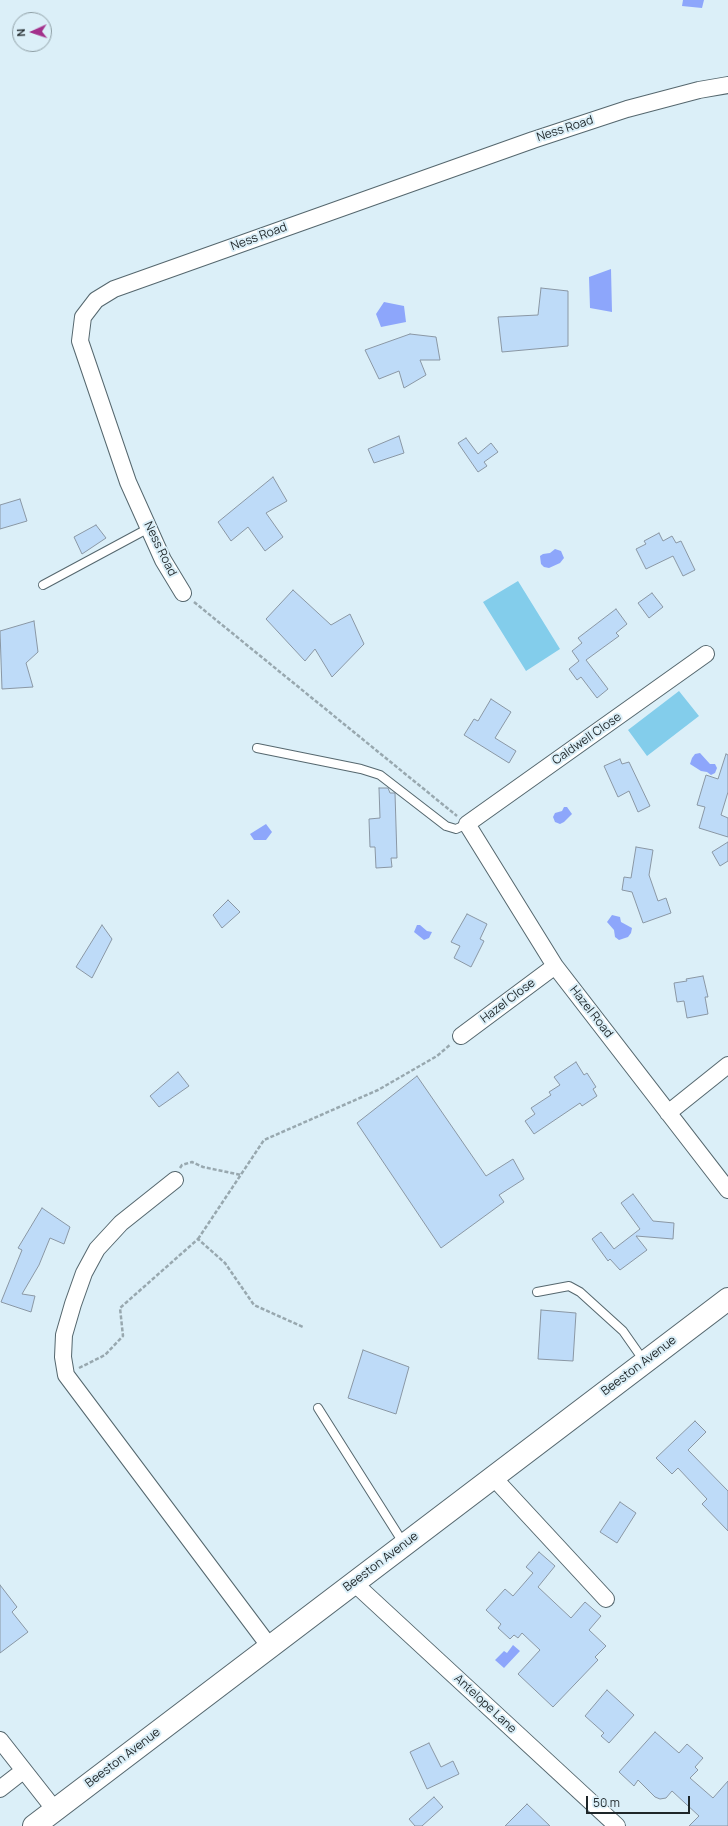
<!DOCTYPE html>
<style>
body{margin:0}
#map{position:relative;width:728px;height:1826px;overflow:hidden;background:#dbeff8;font-family:Manrope,sans-serif}
canvas{display:block}
.north{position:absolute;left:12px;top:12px;width:40px;height:40px;box-sizing:border-box;background:#dbeff8;border:1px solid #8f9fa5;border-radius:50%;rotate:267deg;font-size:11px;font-weight:700;line-height:16px;text-align:center;color:#1e2629}
.north::after{content:'';display:block;margin:auto;width:14px;height:18px;background:#a3308b;clip-path:polygon(50% 0,100% 100%,50% 72%,0 100%)}
.scale{position:absolute;left:586px;top:1796px;width:104px;height:18px;box-sizing:border-box;border:2px solid #1e2629;border-top:0;padding-left:5px;font-size:12px;line-height:14px;white-space:nowrap;color:#1e2629;-webkit-text-stroke:3px #dbeff8;paint-order:stroke}
</style>
<div id="map">
<canvas width="728" height="1826"></canvas>
<div class="north">N</div>
<div class="scale">50 m</div>
</div>
<script>
const ctx = document.querySelector('canvas').getContext('2d');
ctx.lineJoin = 'round';
function fill(path, color) {
  ctx.fillStyle = color;
  ctx.fill(path, 'evenodd');
}
function toPath(rows) {
  const path = new Path2D();
  for (const r of rows) {
    path.moveTo(r[0], r[1]);
    for (let i = 2; i < r.length; i += 2) path.lineTo(r[i], r[i + 1]);
  }
  return path;
}
function stroke(path, color, width, dash) {
  ctx.strokeStyle = color;
  ctx.lineWidth = width;
  ctx.lineCap = dash ? 'butt' : 'round';
  ctx.setLineDash(dash || []);
  ctx.stroke(path);
}
function label(font, color, halo, rows, align = 'center') {
  ctx.font = font + ' Manrope,sans-serif';
  ctx.lineWidth = 4;
  ctx.setLineDash([]);
  ctx.textBaseline = 'middle';
  ctx.strokeStyle = halo;
  ctx.fillStyle = color;
  for (const [text, x, y, turn = 0] of rows) {
    ctx.save();
    ctx.translate(x, y);
    ctx.rotate((+turn || 0) * Math.PI / 180);
    ctx.textAlign = isNaN(turn) ? turn : align;
    if (halo) ctx.strokeText(text, 0, 0);
    ctx.fillText(text, 0, 0);
    ctx.restore();
  }
}
fill(toPath([
 [518,581,560,649,526,671,483,602],
 [679,691,699,716,647,756,628,730]
]), '#83cdeb');
fill(toPath([
 [683,0,704,0,702,8,682,6],
 [611,269,612,312,590,308,589,277],
 [384,302,404,306,406,322,381,327,376,314],
 [555,549,561,551,564,558,560,563,549,568,544,567,541,564,540,556,543,554,550,553],
 [700,753,710,764,715,764,717,768,715,773,711,775,707,772,701,771,690,764,692,758,695,754],
 [564,807,567,807,572,814,564,822,560,824,555,822,553,817,555,813,562,811],
 [266,824,272,832,266,840,254,840,250,834],
 [612,915,620,917,621,922,632,928,631,933,628,937,619,940,615,937,614,930,607,922],
 [417,925,420,925,427,931,432,932,429,938,424,940,414,932],
 [513,1645,520,1651,504,1668,495,1660,504,1651,507,1653]
]), '#8da6fb');
const building = toPath([
 [541,288,568,291,568,346,502,352,498,317,538,315,541,288],
 [410,334,436,337,440,360,420,360,426,375,404,388,399,371,379,379,365,350,410,334],
 [399,436,404,453,374,463,368,449,399,436],
 [466,438,478,454,491,443,498,452,484,462,487,466,478,472,458,443,466,438],
 [273,477,287,501,266,513,283,537,265,551,248,527,231,541,218,522,273,477],
 [20,499,27,521,0,529,0,505,20,499],
 [96,525,106,538,82,554,74,537,96,525],
 [659,533,663,541,672,536,676,543,681,541,695,570,683,576,673,556,646,569,636,549,646,544,644,541,659,533],
 [293,590,331,625,350,614,364,644,332,677,315,649,305,661,266,619,293,590],
 [652,593,663,607,649,618,638,603,652,593],
 [616,609,627,624,616,633,619,636,586,660,608,689,597,698,581,677,577,680,569,669,579,661,572,651,582,643,578,638,616,609],
 [34,621,38,652,26,663,33,687,2,689,0,631,34,621],
 [491,699,511,712,495,738,516,751,509,763,464,735,474,719,478,721,491,699],
 [726,754,728,755,728,792,721,815,728,818,728,837,699,828,705,807,697,805,706,775,718,779,726,754],
 [620,759,622,764,629,762,650,806,638,812,629,791,618,797,604,766,620,759],
 [379,788,388,788,390,793,395,793,397,858,391,858,392,867,376,868,375,847,370,847,369,819,380,818,379,788],
 [728,842,728,861,720,866,712,852,728,842],
 [636,847,653,850,649,875,658,901,666,898,671,913,643,923,632,892,622,890,624,877,631,878,636,847],
 [228,900,240,912,222,928,213,915,228,900],
 [467,914,487,924,480,939,484,941,471,967,454,958,460,946,451,942,467,914],
 [102,925,112,939,92,978,76,967,102,925],
 [703,976,708,997,705,997,708,1014,687,1018,684,1001,677,1002,674,983,687,981,686,979,703,976],
 [576,1062,584,1075,587,1073,596,1087,593,1089,597,1096,582,1106,580,1103,534,1134,525,1121,535,1114,531,1108,551,1095,549,1092,560,1085,554,1077,576,1062],
 [178,1072,189,1086,159,1107,150,1096,178,1072],
 [417,1076,486,1176,513,1159,524,1179,499,1195,504,1202,441,1248,357,1123,417,1076],
 [633,1194,653,1221,674,1223,673,1239,636,1236,647,1250,620,1270,610,1259,608,1261,592,1239,601,1232,614,1249,640,1229,621,1203,633,1194],
 [42,1208,70,1227,64,1244,50,1238,39,1265,22,1294,35,1296,31,1312,1,1302,22,1250,18,1248,42,1208],
 [541,1310,576,1313,573,1361,538,1359,541,1310],
 [363,1350,409,1367,396,1414,348,1398,363,1350],
 [695,1421,706,1432,688,1450,728,1491,728,1531,702,1504,707,1499,678,1468,672,1474,656,1458,695,1421],
 [620,1502,636,1513,617,1543,600,1532,620,1502],
 [539,1552,555,1566,538,1587,571,1618,585,1602,601,1616,589,1630,606,1646,595,1657,598,1660,553,1707,518,1674,540,1650,522,1633,518,1638,514,1635,510,1639,498,1628,501,1624,486,1610,505,1589,513,1596,533,1573,526,1567,539,1552],
 [0,1585,17,1607,12,1612,28,1632,0,1653,0,1585],
 [607,1690,634,1715,609,1743,601,1736,604,1733,585,1716,607,1690],
 [655,1732,679,1753,687,1744,703,1758,695,1767,698,1770,690,1778,713,1798,728,1781,728,1826,689,1826,699,1816,672,1791,666,1798,660,1799,655,1797,638,1780,634,1786,619,1772,655,1732],
 [429,1743,441,1767,453,1761,459,1774,427,1789,410,1752,429,1743],
 [434,1797,443,1807,422,1826,415,1826,409,1819,434,1797],
 [527,1804,550,1826,505,1826,527,1804]
]);
fill(building, '#bedbf8');
stroke(building, '#8a97a4', 1);
const lane = toPath([
 [43,585,149,528],
 [257,748,361,769,380,775,446,826,456,829,467,824],
 [537,1292,569,1286,580,1292,623,1331,644,1361],
 [318,1408,404,1544]
]);
const street = toPath([
 [183,593,163,560,128,482,80,341,83,317,96,300,114,289,533,140,627,109,699,90,728,85],
 [706,654,467,824,555,966,728,1190],
 [461,1036,555,966],
 [668,1113,728,1065],
 [175,1180,121,1223,97,1249,84,1273,73,1304,64,1335,63,1357,66,1375,270,1647],
 [493,1477,606,1599],
 [354,1583,617,1826],
 [0,1740,55,1810],
 [0,1789,23,1771]
]);
const secondary = toPath([
 [34,1826,728,1299]
]);
stroke(lane, '#55676e', 10);
stroke(street, '#55676e', 18);
stroke(secondary, '#55676e', 24);
stroke(toPath([
 [194,602,457,816],
 [180,1168,182,1165,192,1162,203,1167,241,1175],
 [198,1239,264,1140,378,1090,437,1056,451,1044],
 [79,1368,105,1355,123,1336,120,1308,198,1239,225,1263,254,1305,303,1327]
]), '#98a8af', 2.5, [4, 2]);
stroke(lane, '#fff', 8);
stroke(street, '#fff', 16);
stroke(secondary, '#fff', 22);
label('12px', '#1e2629', '#dbeff8', [
 ["Ness Road",565,129,-18],
 ["Ness Road",259,237,-20],
 ["Ness Road",160,549,64],
 ["Caldwell Close",587,739,-35],
 ["Hazel Close",508,1001,-37],
 ["Hazel Road",591,1012,52],
 ["Beeston Avenue",639,1366,-37],
 ["Beeston Avenue",381,1562,-37],
 ["Antelope Lane",485,1704,43],
 ["Beeston Avenue",123,1758,-37]
]);
</script>
